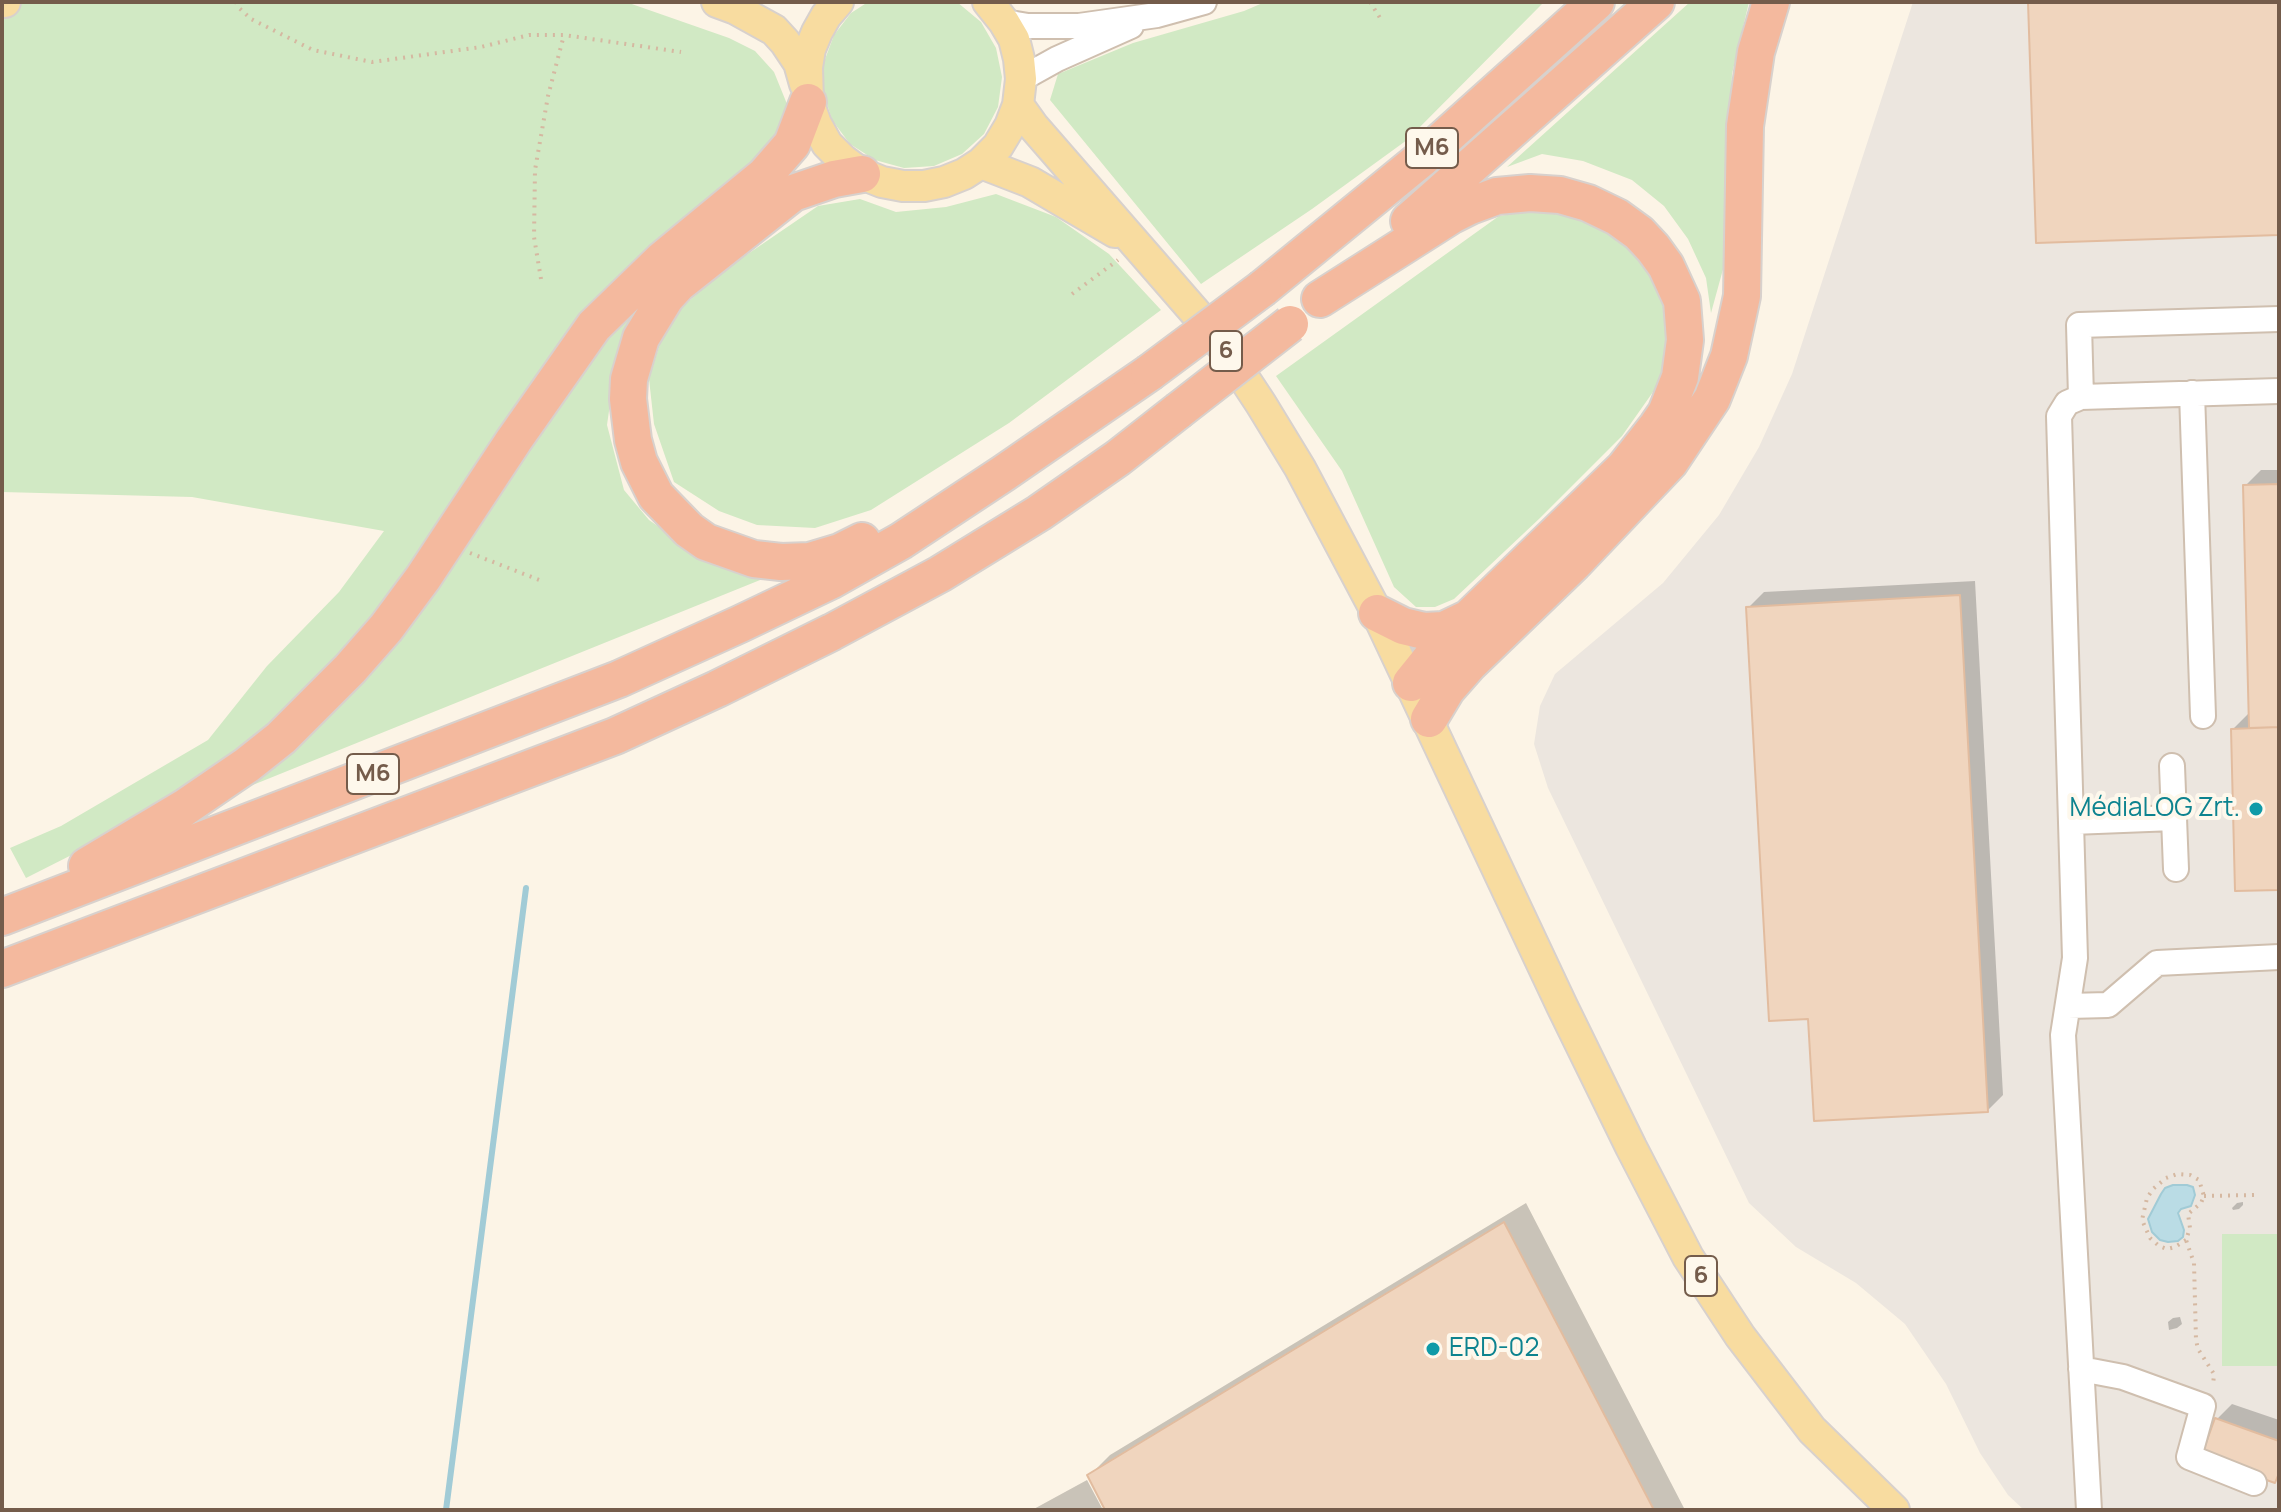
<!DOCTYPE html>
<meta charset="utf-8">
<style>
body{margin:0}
#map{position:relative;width:2281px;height:1512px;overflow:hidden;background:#fcf4e6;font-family:Manrope,sans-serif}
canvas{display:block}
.frame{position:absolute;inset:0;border:4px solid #745c4b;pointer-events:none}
</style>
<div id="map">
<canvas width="2281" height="1512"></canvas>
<div class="frame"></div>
</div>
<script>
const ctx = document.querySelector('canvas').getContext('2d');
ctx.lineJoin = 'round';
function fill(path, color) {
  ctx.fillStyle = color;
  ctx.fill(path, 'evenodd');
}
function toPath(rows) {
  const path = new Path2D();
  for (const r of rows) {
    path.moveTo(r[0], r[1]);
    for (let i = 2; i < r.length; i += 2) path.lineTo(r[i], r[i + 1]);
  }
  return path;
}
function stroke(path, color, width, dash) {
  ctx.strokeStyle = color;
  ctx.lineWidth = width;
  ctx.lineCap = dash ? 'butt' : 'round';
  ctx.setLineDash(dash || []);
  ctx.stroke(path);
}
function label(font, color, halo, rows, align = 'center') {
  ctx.font = font + ' Manrope,sans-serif';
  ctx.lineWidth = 8;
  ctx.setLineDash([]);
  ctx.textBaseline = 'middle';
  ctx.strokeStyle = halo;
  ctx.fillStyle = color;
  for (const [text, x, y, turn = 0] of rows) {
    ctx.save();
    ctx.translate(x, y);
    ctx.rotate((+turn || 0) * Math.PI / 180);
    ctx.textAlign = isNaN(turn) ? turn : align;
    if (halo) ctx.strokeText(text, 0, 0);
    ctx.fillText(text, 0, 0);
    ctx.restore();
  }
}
fill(toPath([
 [1913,2,2279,2,2279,1510,2024,1510,2008,1495,1980,1453,1946,1384,1905,1324,1856,1283,1796,1247,1749,1203,1548,788,1534,744,1540,706,1555,674,1663,583,1719,515,1759,447,1792,374]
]), '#ece6df');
fill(toPath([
 [2,2,626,2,729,38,755,51,774,72,787,104,784,132,694,218,372,631,253,742,123,829,26,878,10,848,61,826,208,740,267,666,339,592,384,531,192,497,2,492],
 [868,2,957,2,981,22,996,48,1002,77,998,107,984,134,962,154,934,166,904,168,875,160,850,144,832,120,823,91,824,62,834,35,851,13],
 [1265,2,1544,2,1407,140,1312,209,1201,284,1050,100,1058,74,1133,43,1244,11],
 [1690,2,1749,2,1732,74,1725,262,1711,313,1706,278,1688,239,1664,206,1632,180,1583,161,1542,154,1507,167],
 [996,194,1056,217,1109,254,1161,310,1009,423,871,510,815,528,757,525,719,511,674,482,654,424,649,379,667,321,720,273,818,206,860,199,896,212,946,207],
 [1557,207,1597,217,1630,244,1659,286,1669,335,1660,382,1622,436,1540,518,1454,599,1435,607,1416,607,1394,587,1342,471,1276,376,1499,216],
 [639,302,617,355,607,425,624,490,649,520,698,554,770,576,228,795],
 [2222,1234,2279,1234,2279,1366,2222,1366]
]), '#d1e9c4');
const water = toPath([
 [2173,1185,2187,1185,2193,1187,2195,1195,2191,1206,2181,1209,2178,1213,2184,1230,2183,1237,2178,1241,2168,1242,2160,1240,2152,1232,2148,1219,2161,1194,2165,1188,2173,1185]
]);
fill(water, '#badce5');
stroke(water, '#a1cbd6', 2);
fill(toPath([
 [2261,470,2279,470,2279,888,2233,729,2248,714,2251,714,2245,486],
 [1975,581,2003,1095,1988,1110,1810,1017,1748,608,1764,592],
 [2243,1202,2243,1205,2239,1209,2233,1210,2232,1208,2237,1203],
 [1526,1203,1685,1510,1108,1510,1089,1476,1110,1455],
 [2180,1317,2182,1324,2177,1328,2169,1330,2168,1322,2173,1318],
 [2232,1404,2279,1420,2279,1477,2275,1481,2217,1419],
 [1087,1480,1103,1510,1032,1510]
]), '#0003');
stroke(toPath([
 [446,1510,526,888]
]), '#a1cbd6', 6);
const building = toPath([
 [2028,2,2279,2,2279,235,2036,243,2028,2],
 [2279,484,2279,727,2249,728,2243,485,2279,484],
 [1960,595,1988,1112,1814,1121,1808,1019,1769,1021,1746,607,1960,595],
 [2279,727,2279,890,2235,891,2231,729,2279,727],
 [1504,1222,1654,1510,1105,1510,1087,1475,1504,1222],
 [2215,1418,2279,1441,2279,1473,2275,1483,2201,1457,2215,1418]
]);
fill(building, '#f0d5be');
stroke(building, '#e2bc9f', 2);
const minor = toPath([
 [1004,22,1028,26,1079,26,1157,15,1204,2],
 [1021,79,1057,59,1131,26],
 [2192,393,2203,716],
 [2081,397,2079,325,2279,319],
 [2174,818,2176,869],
 [2072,822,2174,818,2172,766],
 [2068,1006,2108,1005,2157,963,2279,957],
 [2081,1369,2123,1377,2203,1406,2189,1457,2254,1483],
 [2089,1510,2063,1035,2075,958,2059,416,2067,403,2081,397,2279,391]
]);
const major = toPath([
 [2,2,5,2],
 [717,2,736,9,774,30,785,42,799,63,805,84],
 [838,2,826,16,817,32,810,49,807,67,808,102,816,124,827,144,843,160,862,174,882,182,903,186,924,186,944,182,964,174,981,163,998,146,1010,126,1018,105,1021,79,1019,59,1014,39,1004,22,988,2],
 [1018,105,1033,126,1201,319,1226,351,1261,404,1300,468,1377,613,1562,1006,1631,1147,1688,1257,1740,1336,1812,1430,1894,1510],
 [981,163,1030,182,1115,232]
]);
const highway = toPath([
 [862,174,834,179,793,193,678,284,666,297,641,338,629,379,628,399,633,440,639,462,656,496,689,530,706,542,754,559,781,562,810,561,840,552,862,541],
 [1409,221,1656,2],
 [1263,288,1421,159,1596,2],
 [1320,299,1452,215,1470,206,1497,196,1530,193,1560,195,1588,203,1617,217,1639,233,1653,248,1666,266,1682,301,1685,340,1680,377,1666,413,1657,426,1624,468,1468,619,1436,652,1411,683],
 [1377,613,1403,626,1424,631,1444,630,1467,619],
 [1429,719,1447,689,1469,664,1574,563,1670,462,1712,399,1729,356,1742,296,1745,126,1756,52,1771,2],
 [87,866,184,808,247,765,281,738,350,669,386,628,423,578,514,440,594,326,662,260,764,176,792,144,808,102],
 [2,917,619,679,740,624,830,581,901,541,1004,473,1149,373],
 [2,969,615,736,717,689,832,632,940,574,1039,513,1118,458,1178,411]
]);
stroke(minor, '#cfbfaf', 28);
stroke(major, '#d8d1cd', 34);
stroke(highway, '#d8d1cd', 40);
stroke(toPath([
 [236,2,238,7,251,19,313,50,372,62,481,47,529,35,564,35,681,52],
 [1370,2,1382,21],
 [541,279,534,237,535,170,548,96,564,35],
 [1072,294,1118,260],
 [470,553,542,581],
 [2204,1196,2254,1195],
 [2186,1240,2175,1247,2167,1249,2159,1246,2150,1238,2142,1220,2147,1198,2153,1189,2166,1178,2177,1174,2190,1175,2199,1180,2204,1196,2201,1203,2188,1214,2190,1228,2186,1240,2194,1263,2196,1340,2198,1349,2214,1374,2213,1386]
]), '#d5b8a1', 4, [2, 6]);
stroke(minor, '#fff', 24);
stroke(major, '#f8dca0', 30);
stroke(highway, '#f4b99e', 36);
const highwayBridge = toPath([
 [1149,373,1263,288],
 [1178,411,1290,324]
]);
stroke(highwayBridge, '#d8d1cd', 40, []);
stroke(highwayBridge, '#f4b99e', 36);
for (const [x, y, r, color] of [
 [2256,809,8,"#0f9aa8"],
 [1433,1349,8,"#0f9aa8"]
]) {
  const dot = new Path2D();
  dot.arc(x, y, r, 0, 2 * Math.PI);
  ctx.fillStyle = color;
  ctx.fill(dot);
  stroke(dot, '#fef8ec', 3);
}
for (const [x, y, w] of [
 [1432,148,52],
 [1226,351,32],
 [373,774,52],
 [1701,1276,32]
]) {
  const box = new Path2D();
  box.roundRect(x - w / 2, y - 20, w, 40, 6);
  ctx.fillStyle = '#fef8ec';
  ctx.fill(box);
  stroke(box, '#745c4b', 2);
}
label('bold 24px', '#745c4b', null, [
 ["M6",1432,148],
 ["6",1226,351],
 ["M6",373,774],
 ["6",1701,1276]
]);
label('26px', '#0d838f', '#fef8ec', [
 ["MédiaLOG Zrt.",2240,809],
 ["ERD-02",1449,1349,"left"]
], 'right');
</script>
